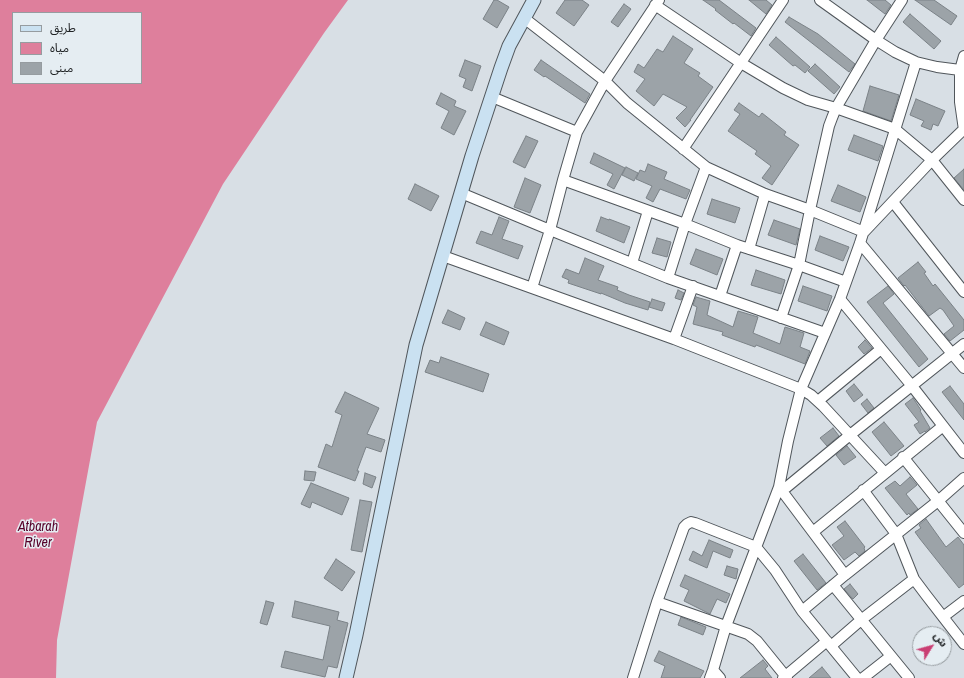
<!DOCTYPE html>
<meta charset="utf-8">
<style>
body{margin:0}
#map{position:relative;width:964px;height:678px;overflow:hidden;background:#d8dfe5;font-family:"Archivo Narrow","Noto Sans Arabic",sans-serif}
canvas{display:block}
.legend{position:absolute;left:12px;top:12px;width:130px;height:72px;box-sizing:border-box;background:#e5edf2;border:1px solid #969ca0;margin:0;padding:5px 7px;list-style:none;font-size:12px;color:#202325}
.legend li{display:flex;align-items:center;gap:8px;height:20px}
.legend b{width:20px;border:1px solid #969ca0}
.north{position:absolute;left:912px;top:626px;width:40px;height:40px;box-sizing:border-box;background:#e5edf2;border:1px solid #969ca0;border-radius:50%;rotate:53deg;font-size:11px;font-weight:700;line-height:16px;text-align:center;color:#202325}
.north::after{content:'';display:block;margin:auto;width:14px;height:18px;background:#ca3f74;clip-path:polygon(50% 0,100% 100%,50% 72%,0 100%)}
</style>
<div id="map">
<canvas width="964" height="678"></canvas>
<ul class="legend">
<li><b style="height:5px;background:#cae1f1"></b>طريق</li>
<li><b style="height:11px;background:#de7f9c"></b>مياه</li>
<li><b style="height:11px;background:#9ca3a8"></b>مبنى</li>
</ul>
<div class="north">ش</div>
</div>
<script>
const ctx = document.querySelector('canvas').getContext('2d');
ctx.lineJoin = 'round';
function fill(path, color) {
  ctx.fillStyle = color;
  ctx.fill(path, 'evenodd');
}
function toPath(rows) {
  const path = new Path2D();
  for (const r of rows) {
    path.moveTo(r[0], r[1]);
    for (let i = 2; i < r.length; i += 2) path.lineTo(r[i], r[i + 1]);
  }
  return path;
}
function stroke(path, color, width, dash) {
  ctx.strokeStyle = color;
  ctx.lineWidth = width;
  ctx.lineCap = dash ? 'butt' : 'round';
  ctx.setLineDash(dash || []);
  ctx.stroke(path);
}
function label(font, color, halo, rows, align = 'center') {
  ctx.font = font + ' "Archivo Narrow",sans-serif';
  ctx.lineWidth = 3;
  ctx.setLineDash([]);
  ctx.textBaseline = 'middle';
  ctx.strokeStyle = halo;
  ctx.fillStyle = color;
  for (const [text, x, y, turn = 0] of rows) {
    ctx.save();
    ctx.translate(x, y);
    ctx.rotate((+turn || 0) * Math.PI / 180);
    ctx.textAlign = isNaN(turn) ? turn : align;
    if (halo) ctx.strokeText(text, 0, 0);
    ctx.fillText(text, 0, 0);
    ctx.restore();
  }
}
fill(toPath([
 [0,0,348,0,324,33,223,184,97,422,57,640,56,678,0,678],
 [13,13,141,13,141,83,13,83]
]), '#de7f9c');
const building = toPath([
 [494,0,497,0,509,7,497,28,483,19,494,0],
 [565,0,582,0,589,5,574,26,556,13,565,0],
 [703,0,719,0,756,28,751,36,734,23,733,24,715,10,716,9,703,0],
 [749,0,766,0,772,5,766,14,749,0],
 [867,0,885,0,891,5,885,14,867,0],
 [915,0,934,0,957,16,951,25,915,0],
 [624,4,631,9,618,27,611,22,624,4],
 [910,14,941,41,934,49,903,22,910,14],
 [789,17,818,34,855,64,849,72,785,22,789,17],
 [673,36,693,49,684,63,700,73,698,76,713,87,690,120,691,120,685,127,676,118,687,107,663,94,654,106,636,91,645,79,634,72,638,64,644,68,657,49,663,52,673,36],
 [776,37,810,67,805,73,795,65,793,66,769,45,776,37],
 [465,60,481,66,472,91,463,87,466,79,459,76,465,60],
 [541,60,590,94,585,103,545,76,544,77,534,70,541,60],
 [815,64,840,87,834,94,808,71,815,64],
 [870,86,899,95,891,121,863,111,870,86],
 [441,93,456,101,454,106,466,111,454,135,441,128,449,111,436,104,441,93],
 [916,99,945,111,938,126,933,124,931,130,921,126,924,121,910,115,916,99],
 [739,103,759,117,762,113,786,132,784,135,799,145,772,185,762,178,771,166,755,154,757,151,728,131,740,114,734,110,739,103],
 [854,135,883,146,878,161,848,150,854,135],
 [526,136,538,141,525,168,513,162,526,136],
 [594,153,625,168,614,189,607,185,613,174,590,163,594,153],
 [648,164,667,172,664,179,690,190,686,199,660,189,653,202,646,198,652,186,636,179,640,170,645,172,648,164],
 [626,167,638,173,634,181,622,175,626,167],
 [964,169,964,190,954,178,964,169],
 [525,178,541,185,530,213,514,207,525,178],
 [415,184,439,196,431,211,408,199,415,184],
 [838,185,866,197,860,212,831,201,838,185],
 [712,199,740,208,735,223,707,214,712,199],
 [499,217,509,221,502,239,523,246,518,259,476,243,481,231,492,235,499,217],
 [601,217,609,220,609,219,630,227,624,243,596,231,601,217],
 [774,220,800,229,796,245,768,235,774,220],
 [820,236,849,247,843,261,815,250,820,236],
 [657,238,671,242,667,257,652,253,657,238],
 [696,249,723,259,717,275,690,264,696,249],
 [585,258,604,266,598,280,618,287,617,290,629,295,650,302,648,310,625,303,601,293,601,294,568,283,569,280,562,277,566,269,579,274,585,258],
 [918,262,926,272,924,273,933,286,935,284,964,320,964,330,950,341,944,334,954,326,943,310,940,308,929,316,905,285,904,286,898,278,918,262],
 [756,270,785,280,781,294,751,285,756,270],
 [803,286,832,296,827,311,798,301,803,286],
 [888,286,894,294,883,303,928,359,919,367,867,302,888,286],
 [678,290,684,293,681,300,675,298,678,290],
 [696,297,710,301,707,315,733,327,738,311,758,317,753,333,780,344,785,327,804,333,800,347,810,351,805,364,756,345,755,347,722,335,723,332,693,324,697,307,693,305,696,297],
 [652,299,665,303,662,311,649,307,652,299],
 [448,310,465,318,460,330,442,323,448,310],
 [486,322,509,332,504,345,480,335,486,322],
 [865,340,872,348,864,354,858,347,865,340],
 [441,357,489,374,483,392,425,372,430,360,439,363,441,357],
 [854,384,863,395,854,402,846,391,854,384],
 [950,386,964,404,964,420,942,392,950,386],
 [345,392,379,408,367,434,385,440,381,452,366,447,357,471,359,471,355,481,318,467,326,444,332,447,342,415,335,412,345,392],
 [913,398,921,410,920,411,930,428,925,432,925,431,920,434,914,425,919,422,905,404,913,398],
 [867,399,874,408,868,413,861,404,867,399],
 [884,422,904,446,891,456,872,432,884,422],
 [833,428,839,436,827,446,820,438,833,428],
 [847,446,856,457,844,465,836,455,847,446],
 [305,471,316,472,314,481,304,480,305,471],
 [365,473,376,477,372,488,363,484,365,473],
 [910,477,917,485,906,494,918,509,910,515,909,513,907,515,885,488,895,481,900,486,910,477],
 [311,483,349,498,342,515,312,502,310,508,301,504,311,483],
 [360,500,372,502,362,552,351,550,360,500],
 [926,519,946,547,958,537,964,545,964,584,959,588,920,539,915,532,921,528,919,525,926,519],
 [845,521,865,547,864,548,865,551,859,556,855,552,844,560,832,545,844,536,837,527,845,521],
 [709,540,733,550,730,558,713,551,707,568,689,560,693,551,702,556,709,540],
 [803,554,826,583,817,590,794,561,803,554],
 [336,559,355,572,342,591,324,578,336,559],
 [727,566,738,569,736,579,724,575,727,566],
 [685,575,730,594,726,603,717,599,710,614,684,601,689,590,680,586,685,575],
 [850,584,858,594,853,599,844,589,850,584],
 [266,601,274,603,267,625,260,623,266,601],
 [295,601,339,612,337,620,348,623,337,668,328,666,325,677,281,667,285,651,323,660,330,626,292,617,295,601],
 [681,617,706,627,703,635,678,625,681,617],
 [659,651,704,671,700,678,661,678,665,666,654,661,659,651],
 [763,660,768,666,765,669,772,678,740,678,763,660],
 [822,667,831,678,809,678,822,667]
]);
fill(building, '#9ca3a8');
stroke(building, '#7b8287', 1);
const street = toPath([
 [820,0,876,40,895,52,916,62,937,67,960,70],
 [655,5,741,63,783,88,808,100,836,108,895,129,932,160,964,200],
 [524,18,605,81,659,0],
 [964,56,960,70,960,102,964,130],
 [492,97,577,132],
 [683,149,783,0],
 [563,180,685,224,737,245],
 [461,193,550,230,668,278,825,333],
 [893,202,964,292],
 [860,243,964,368],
 [749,249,765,194],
 [443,256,674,339,801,389,811,395,823,406,885,473],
 [632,263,648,211],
 [668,278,685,224,706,167],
 [532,288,550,230,563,180,577,132,605,81,627,103,706,167,765,194,810,210,864,232,932,160,964,129],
 [720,296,737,245,799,265,846,282],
 [840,299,912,386,964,453],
 [781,318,799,265,810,210,829,126,832,118,836,108,876,40,902,0],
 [674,339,693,286],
 [818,401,881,349],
 [903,457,964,533],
 [779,487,845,575],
 [863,490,896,534,914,579,926,595,964,644],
 [782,491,850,435,964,344],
 [813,532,943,426],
 [833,585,909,678],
 [657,602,748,634,757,641,787,678],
 [802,611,845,575,938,501,964,478],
 [943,617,964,601],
 [831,646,861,620,914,579],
 [713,670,720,678],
 [633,678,657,602,684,527,687,524,691,522,695,523,756,547,775,570,802,611,857,678],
 [710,678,713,670,726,626,779,487,788,441,801,389,840,299,860,243,916,62],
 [783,678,827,641],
 [863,678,891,656]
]);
const secondary = toPath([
 [346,678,356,635,416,345,472,156,501,68,509,46,534,0]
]);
stroke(street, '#50565b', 12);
stroke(secondary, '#50565b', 15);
stroke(street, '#fff', 10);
stroke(secondary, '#cae1f1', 13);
label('italic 14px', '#570029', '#e5edf2', [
 ["Atbarah",38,527],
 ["River",38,543]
]);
</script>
